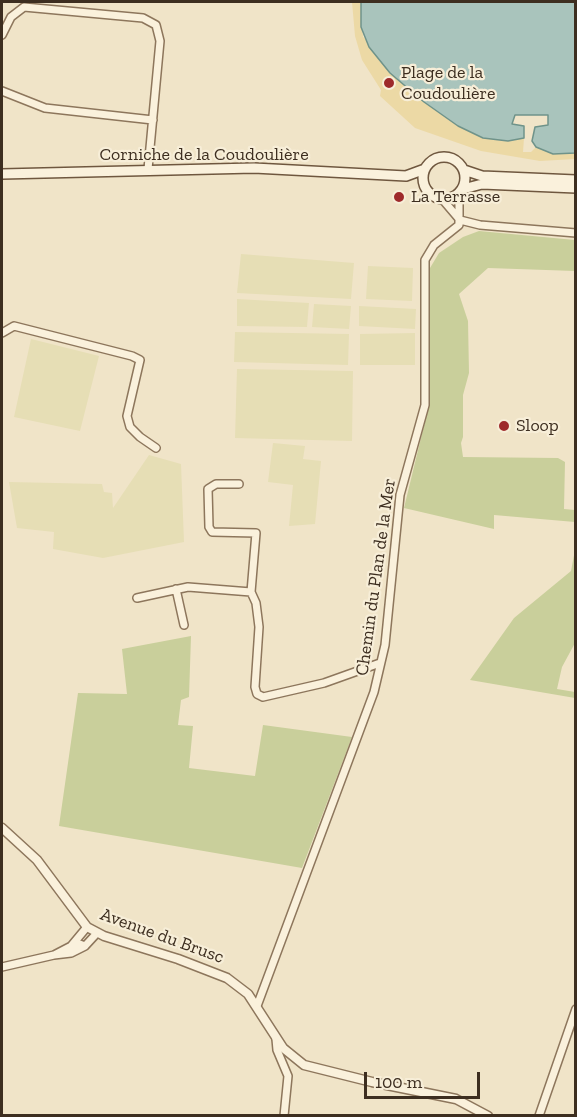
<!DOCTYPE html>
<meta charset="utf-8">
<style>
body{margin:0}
#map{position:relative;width:577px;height:1117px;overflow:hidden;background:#f0e4c8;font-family:"Zilla Slab",serif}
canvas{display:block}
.frame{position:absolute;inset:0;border:3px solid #3d2e20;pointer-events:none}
.scale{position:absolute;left:364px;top:1072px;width:116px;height:27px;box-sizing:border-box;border:3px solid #3d2e20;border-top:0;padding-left:8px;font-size:18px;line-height:21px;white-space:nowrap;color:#3d2e20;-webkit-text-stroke:4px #f7eed8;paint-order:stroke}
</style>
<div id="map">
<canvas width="577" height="1117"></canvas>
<div class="frame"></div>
<div class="scale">100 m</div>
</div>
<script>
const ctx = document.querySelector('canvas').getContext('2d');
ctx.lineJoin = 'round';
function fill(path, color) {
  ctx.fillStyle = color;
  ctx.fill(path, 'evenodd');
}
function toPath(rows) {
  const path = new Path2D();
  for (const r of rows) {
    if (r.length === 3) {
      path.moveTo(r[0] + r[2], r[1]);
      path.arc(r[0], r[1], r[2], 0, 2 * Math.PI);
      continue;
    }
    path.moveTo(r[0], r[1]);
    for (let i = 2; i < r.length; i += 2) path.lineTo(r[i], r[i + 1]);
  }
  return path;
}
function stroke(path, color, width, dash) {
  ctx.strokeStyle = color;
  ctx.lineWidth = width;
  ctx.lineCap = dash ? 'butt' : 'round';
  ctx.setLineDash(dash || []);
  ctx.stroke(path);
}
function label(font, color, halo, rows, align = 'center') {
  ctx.font = font + ' "Zilla Slab",serif';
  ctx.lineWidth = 4.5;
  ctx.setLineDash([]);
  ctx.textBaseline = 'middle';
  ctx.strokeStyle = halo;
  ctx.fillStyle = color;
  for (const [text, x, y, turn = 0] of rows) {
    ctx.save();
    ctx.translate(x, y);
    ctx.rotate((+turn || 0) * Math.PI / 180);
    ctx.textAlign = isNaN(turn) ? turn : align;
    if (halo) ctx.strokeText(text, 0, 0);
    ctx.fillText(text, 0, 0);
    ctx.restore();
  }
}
fill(toPath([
 [241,254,354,263,351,299,237,293],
 [368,266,413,268,412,301,366,299],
 [237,299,309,303,307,327,237,326],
 [314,304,351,306,349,329,312,327],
 [359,306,416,309,415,329,359,326],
 [235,332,349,334,348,365,234,362],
 [415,333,415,365,360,365,360,334],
 [31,339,99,356,80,431,14,417],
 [237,369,353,371,352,441,235,438],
 [273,443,305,446,303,459,321,461,315,524,289,526,293,485,268,482],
 [149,455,181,464,184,542,103,558,53,549,54,532,17,528,9,482,102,484,104,492,112,493,113,508]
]), '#e6deb5');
fill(toPath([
 [479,231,575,240,575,271,488,268,459,294,468,321,469,373,463,395,463,437,461,443,463,457,558,458,565,462,564,509,575,510,575,522,494,515,494,529,404,508,428,409,430,268,439,253,463,237],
 [575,550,575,643,562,667,557,689,575,692,575,698,470,680,514,618,571,571],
 [191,636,189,697,181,700,178,725,193,726,189,768,255,776,263,725,352,737,302,868,59,826,78,693,127,694,122,649]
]), '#c9cf9b');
fill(toPath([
 [352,2,361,2,363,37,508,141,524,138,523,152,531,152,536,147,553,154,575,153,575,159,540,161,481,151,415,128,380,96,381,90,362,60,355,36]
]), '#ecd9a5');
const water = toPath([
 [361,2,575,2,575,153,553,154,536,147,532,141,535,127,548,125,548,115,515,115,512,124,524,126,524,138,508,141,483,138,458,126,424,102,390,73,369,47,361,27,361,2]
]);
fill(water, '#a9c4bc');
stroke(water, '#6f938a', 1.5);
const minor = toPath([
 [2,35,11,17,24,7,143,18,156,25,160,41,148,169],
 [2,91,45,108,153,120],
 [443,200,460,220],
 [460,220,480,225,576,233],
 [2,333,14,326,132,356,140,360,127,416,130,427,140,437,156,448],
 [239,484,216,484,208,489,209,527,212,532,256,533,251,592],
 [176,589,184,625],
 [137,598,188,587,251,592,256,603,259,627,255,687,257,694,263,697,324,683,380,663],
 [72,945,87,927],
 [85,946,77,943,54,955,71,953,85,946,97,933],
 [2,967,54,955],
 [257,1006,374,692,385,645,400,495,425,405,425,260,434,245,459,225,459,194],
 [276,1039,277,1050,288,1076,284,1116],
 [539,1116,576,1009]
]);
const tertiary = toPath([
 [2,828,37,860,87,927,104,936,178,959,227,978,248,994,283,1048,304,1065,372,1082,456,1099,488,1116]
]);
const secondary = toPath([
 [444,178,21],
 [464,170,482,176,576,180],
 [2,174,254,168,406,176,425,169],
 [463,189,482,184,576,188]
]);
stroke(minor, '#8d765c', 10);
stroke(tertiary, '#8d765c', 11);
stroke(secondary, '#6f573f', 12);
stroke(minor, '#faf1dc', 7);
stroke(tertiary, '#faf1dc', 8);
stroke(secondary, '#faf1dc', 9);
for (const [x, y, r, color] of [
 [389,83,6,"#9e2a2b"],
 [399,197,6,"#9e2a2b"],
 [504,426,6,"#9e2a2b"]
]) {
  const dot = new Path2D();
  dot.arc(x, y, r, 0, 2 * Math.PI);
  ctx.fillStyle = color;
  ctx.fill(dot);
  stroke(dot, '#f7eed8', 2);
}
label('18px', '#3d2e20', '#f7eed8', [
 ["Plage de la",401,73],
 ["Coudoulière",401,94],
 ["La Terrasse",411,197],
 ["Sloop",516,426]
], 'left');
label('18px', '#3d2e20', '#f7eed8', [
 ["Corniche de la Coudoulière",204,155],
 ["Chemin du Plan de la Mer",376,577,-82],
 ["Avenue du Brusc",162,936,20]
]);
</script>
